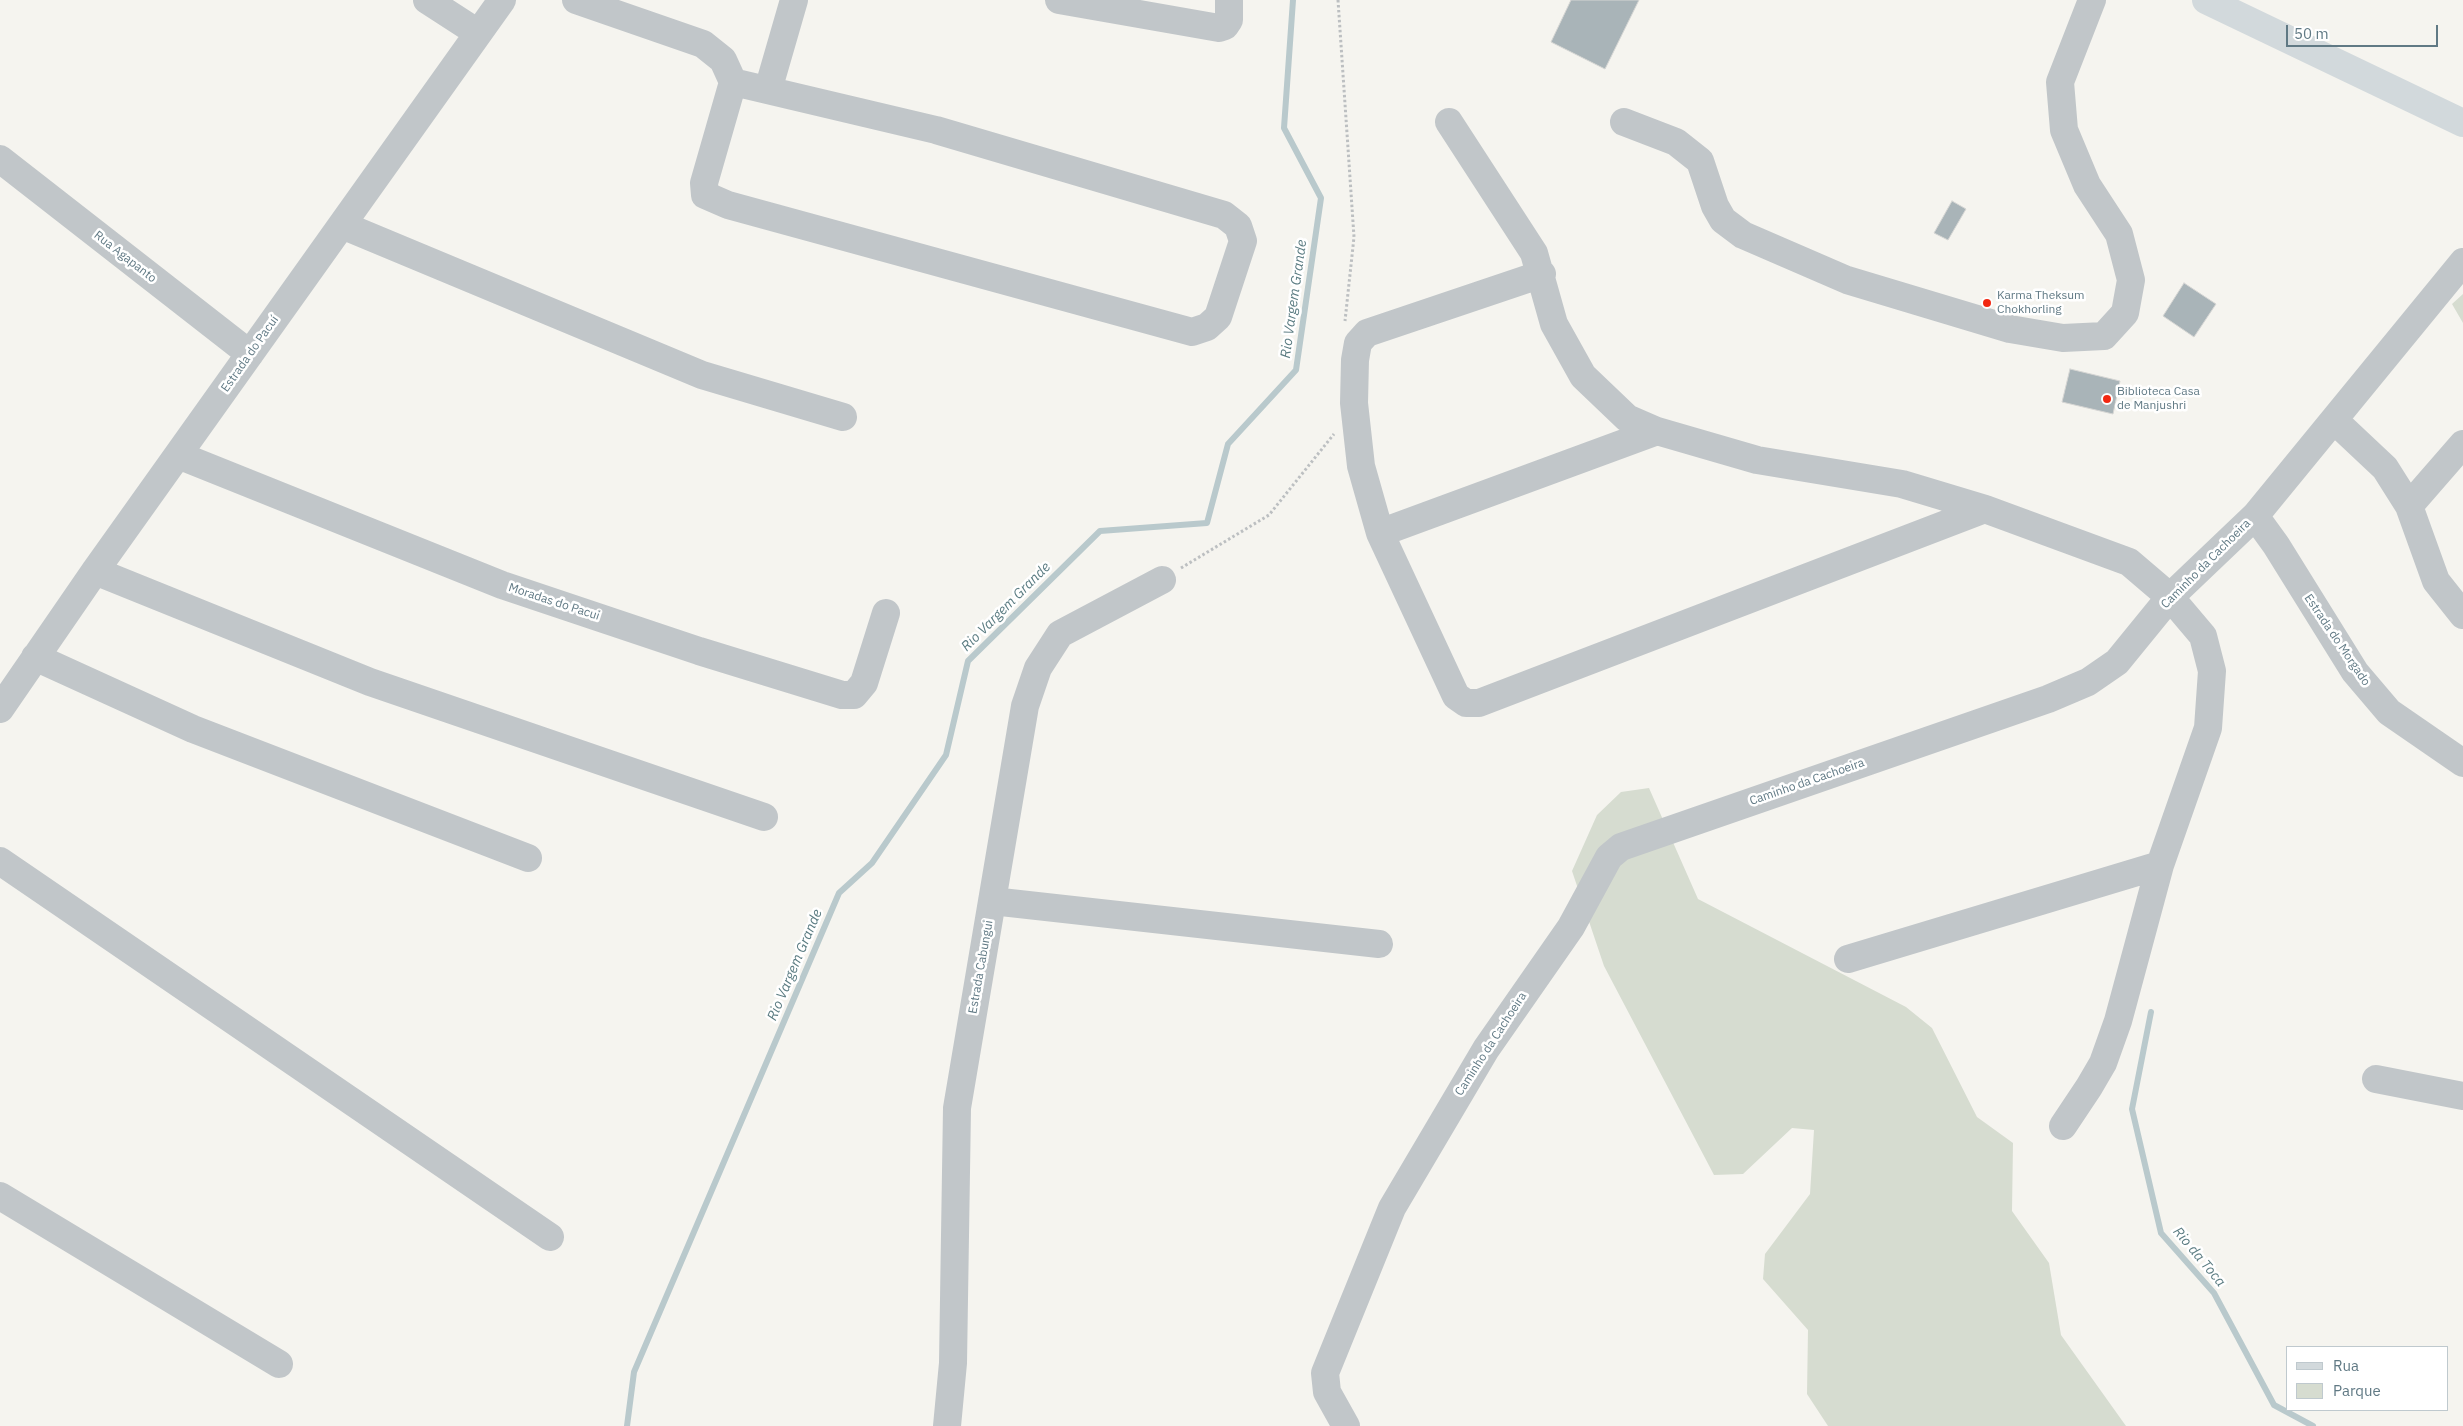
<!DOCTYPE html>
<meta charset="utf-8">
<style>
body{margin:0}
#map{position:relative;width:2463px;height:1426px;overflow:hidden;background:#f5f4ef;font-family:"IBM Plex Sans",sans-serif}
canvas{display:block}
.legend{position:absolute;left:2286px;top:1346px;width:162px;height:65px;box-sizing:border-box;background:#fff;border:1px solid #bfc9ce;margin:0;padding:6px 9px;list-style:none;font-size:15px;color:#607984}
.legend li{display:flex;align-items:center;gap:10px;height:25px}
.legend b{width:25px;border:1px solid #bfc9ce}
.scale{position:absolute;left:2286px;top:25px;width:152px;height:22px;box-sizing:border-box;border:2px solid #607984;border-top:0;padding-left:6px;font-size:15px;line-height:18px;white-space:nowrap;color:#607984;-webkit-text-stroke:4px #fff;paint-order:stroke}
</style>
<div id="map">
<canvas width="2463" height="1426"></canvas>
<ul class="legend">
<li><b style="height:6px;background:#d2d9dc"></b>Rua</li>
<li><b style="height:14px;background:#d6dcd0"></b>Parque</li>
</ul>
<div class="scale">50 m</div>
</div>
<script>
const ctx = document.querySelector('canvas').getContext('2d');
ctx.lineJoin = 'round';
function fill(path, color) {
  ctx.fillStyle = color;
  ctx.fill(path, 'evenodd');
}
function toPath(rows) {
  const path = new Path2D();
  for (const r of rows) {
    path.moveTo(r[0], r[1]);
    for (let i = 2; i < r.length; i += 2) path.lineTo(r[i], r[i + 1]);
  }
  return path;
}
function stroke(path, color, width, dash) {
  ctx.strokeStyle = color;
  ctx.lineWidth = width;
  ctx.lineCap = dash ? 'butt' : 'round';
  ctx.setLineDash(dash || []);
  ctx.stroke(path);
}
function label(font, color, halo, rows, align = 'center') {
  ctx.font = font + ' "IBM Plex Sans",sans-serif';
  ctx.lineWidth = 5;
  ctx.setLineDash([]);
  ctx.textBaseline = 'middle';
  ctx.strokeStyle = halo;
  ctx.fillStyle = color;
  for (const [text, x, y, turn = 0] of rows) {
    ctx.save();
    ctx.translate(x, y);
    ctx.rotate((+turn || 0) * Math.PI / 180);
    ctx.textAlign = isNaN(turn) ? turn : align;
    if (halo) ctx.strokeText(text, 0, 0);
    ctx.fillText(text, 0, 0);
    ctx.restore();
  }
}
fill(toPath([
 [2463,294,2463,323,2452,304],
 [1649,788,1698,899,1906,1007,1932,1028,1977,1117,2013,1143,2012,1211,2049,1263,2061,1335,2126,1426,1828,1426,1807,1394,1808,1330,1763,1279,1765,1254,1810,1194,1814,1130,1792,1128,1743,1174,1714,1175,1604,966,1572,871,1597,815,1621,792]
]), '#d6dcd0');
stroke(toPath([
 [2151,1012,2132,1109,2161,1233,2214,1293,2274,1405,2313,1426],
 [627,1426,634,1372,839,893,872,863,946,755,968,661,1100,531,1207,523,1228,444,1296,370,1321,198,1284,128,1293,0]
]), '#b9c9cc', 6);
const building = toPath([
 [1571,0,1639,0,1605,69,1551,42,1571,0],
 [1952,201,1966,209,1948,240,1934,233,1952,201],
 [2184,283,2216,304,2194,337,2163,316,2184,283],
 [2070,369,2120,381,2113,414,2062,402,2070,369]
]);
fill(building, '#a9b4b8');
stroke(building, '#d5d5d3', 1);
stroke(toPath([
 [1338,0,1354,237,1345,321],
 [1181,568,1269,515,1334,434]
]), '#bcbfc1', 3, [2.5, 2.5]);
stroke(toPath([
 [427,0,478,33],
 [576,0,703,44,723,60,733,82,704,183,705,195,728,205,1192,332,1207,327,1218,317,1243,241,1238,226,1224,215,936,130,733,82],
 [1059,0,1219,28,1225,26,1229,20,1229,0],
 [768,90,794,0],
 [1449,122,1534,253,1554,324,1583,376,1627,418,1657,431,1757,460,1902,484,1985,509,2129,562,2170,597,2203,636,2212,671,2208,728,2160,865,2118,1021,2103,1063,2089,1087,2063,1126],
 [1624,122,1676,142,1700,161,1715,206,1723,220,1743,235,1847,280,2010,329,2063,338,2104,336,2125,313,2131,280,2119,234,2087,185,2064,130,2060,82,2092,0],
 [0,159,250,354],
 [342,225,702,375,843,417],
 [1542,274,1367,333,1358,343,1355,360,1354,403,1361,466,1380,533,1456,696,1466,703,1479,703,1985,509],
 [2335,421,2385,468,2409,506,2436,581,2463,615],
 [178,455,502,585,699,651,842,695,854,695,864,683,886,613],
 [2409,506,2463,444],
 [2255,516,2276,545,2355,672,2389,712,2463,763],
 [1380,533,1657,431],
 [95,571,370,682,764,817],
 [35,657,193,729,528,858],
 [0,709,95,571,502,0],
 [0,861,550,1237],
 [992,901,1379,944],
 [1848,959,2160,865],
 [2376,1079,2463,1096],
 [0,1196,279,1364],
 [947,1426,953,1363,957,1108,1025,706,1038,668,1060,634,1162,580],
 [1346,1426,1327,1392,1325,1373,1392,1208,1486,1049,1571,927,1609,857,1621,847,2048,699,2088,682,2117,662,2170,597,2255,516,2463,262]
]), '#c1c6c9', 28);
stroke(toPath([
 [2206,0,2463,123]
]), '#d2d9dc', 28);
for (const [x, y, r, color] of [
 [1987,303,5,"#f22711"],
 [2107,399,5,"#f22711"]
]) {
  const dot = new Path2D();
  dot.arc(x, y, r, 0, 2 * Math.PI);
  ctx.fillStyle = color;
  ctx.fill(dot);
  stroke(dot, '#fff', 2);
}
label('12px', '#607984', '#fff', [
 ["Rua Agapanto",125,257,38],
 ["Estrada do Pacuí",250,354,-55],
 ["Caminho da Cachoeira",2206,564,-45],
 ["Moradas do Pacui",554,602,18],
 ["Estrada do Morgado",2337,640,56],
 ["Caminho da Cachoeira",1807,782,-19],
 ["Estrada Cabungui",981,967,-80],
 ["Caminho da Cachoeira",1491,1044,-57]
]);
label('12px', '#607984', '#fff', [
 ["Karma Theksum",1997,296],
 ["Chokhorling",1997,310],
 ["Biblioteca Casa",2117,392],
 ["de Manjushri",2117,406]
], 'left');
label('italic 14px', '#5b7c82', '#fff', [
 ["Rio Vargem Grande",1294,299,-82],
 ["Rio Vargem Grande",1006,607,-45],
 ["Rio Vargem Grande",795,965,-67],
 ["Rio da Toca",2199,1257,50]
]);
</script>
